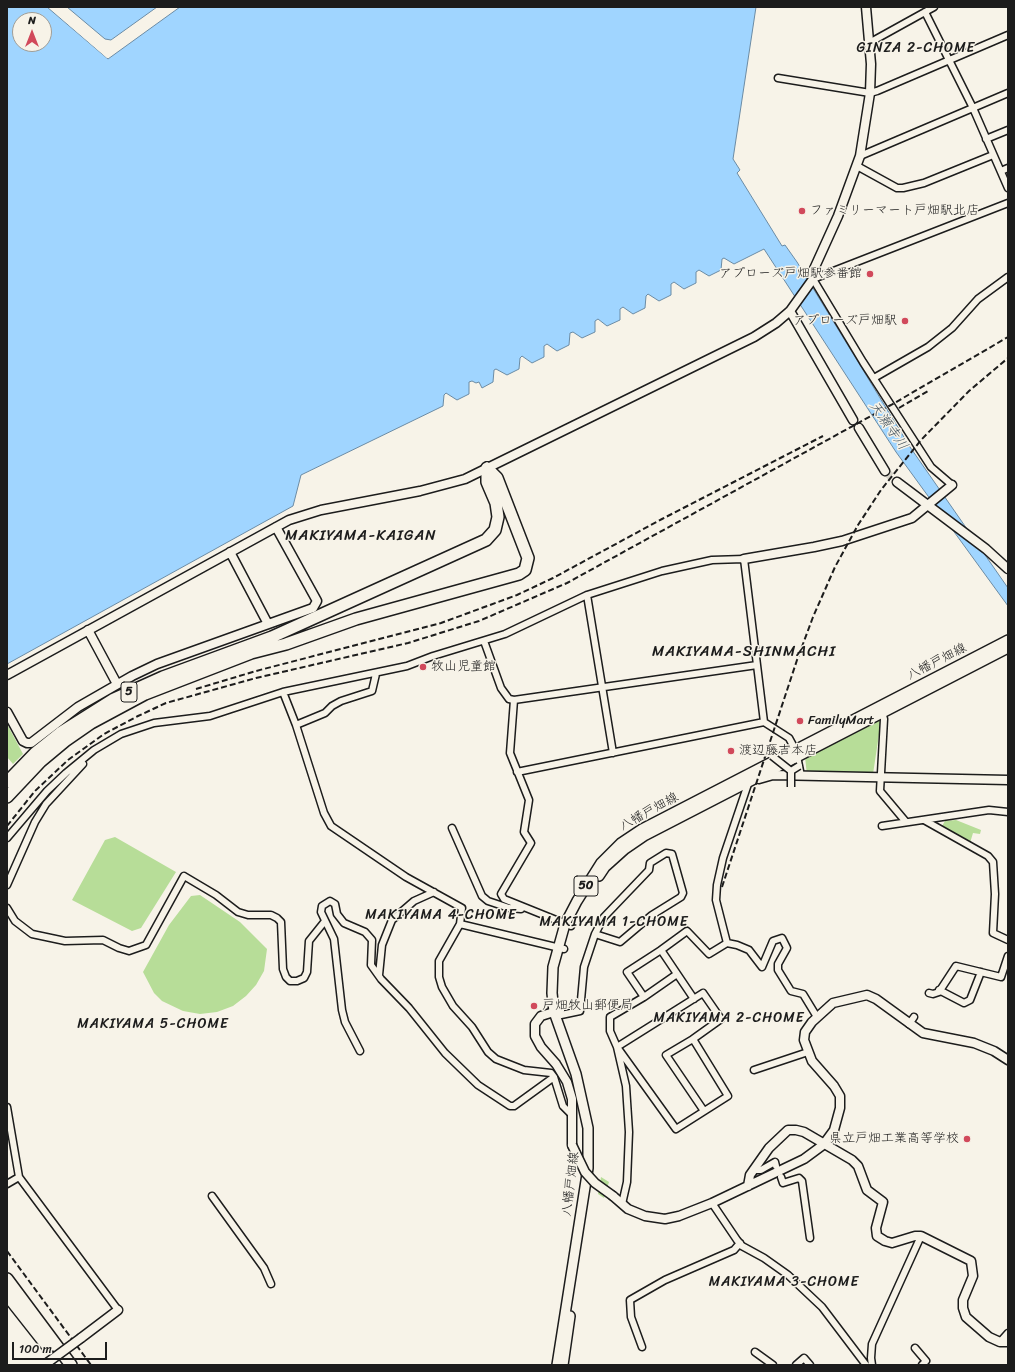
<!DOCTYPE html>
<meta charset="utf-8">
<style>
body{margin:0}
#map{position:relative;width:1015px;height:1372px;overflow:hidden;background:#f7f3e8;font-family:Sriracha,sans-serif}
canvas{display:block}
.frame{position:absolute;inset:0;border:8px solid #1c1c1c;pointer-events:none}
.north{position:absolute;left:12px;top:12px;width:40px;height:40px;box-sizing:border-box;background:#f7f3e8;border:1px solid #9f9d96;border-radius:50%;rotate:0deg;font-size:11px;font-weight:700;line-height:16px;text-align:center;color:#1c1c1c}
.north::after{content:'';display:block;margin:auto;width:14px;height:18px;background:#d1495b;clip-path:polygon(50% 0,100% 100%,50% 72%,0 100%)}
.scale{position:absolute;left:12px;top:1342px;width:95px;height:18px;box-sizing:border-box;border:2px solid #1c1c1c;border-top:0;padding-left:5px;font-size:12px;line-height:14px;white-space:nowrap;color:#1c1c1c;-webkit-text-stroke:3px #f7f3e8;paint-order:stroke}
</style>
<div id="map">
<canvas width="1015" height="1372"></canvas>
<div class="frame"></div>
<div class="north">N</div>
<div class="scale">100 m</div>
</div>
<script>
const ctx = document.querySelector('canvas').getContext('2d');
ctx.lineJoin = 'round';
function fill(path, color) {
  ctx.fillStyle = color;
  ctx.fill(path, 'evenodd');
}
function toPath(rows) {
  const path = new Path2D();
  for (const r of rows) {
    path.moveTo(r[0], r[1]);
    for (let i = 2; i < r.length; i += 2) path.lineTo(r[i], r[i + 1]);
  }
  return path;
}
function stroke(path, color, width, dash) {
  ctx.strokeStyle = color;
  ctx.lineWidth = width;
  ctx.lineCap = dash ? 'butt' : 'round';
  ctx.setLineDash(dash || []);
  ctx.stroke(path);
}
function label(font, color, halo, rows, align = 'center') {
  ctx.font = font + ' Sriracha,"Klee One",sans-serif';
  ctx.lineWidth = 3;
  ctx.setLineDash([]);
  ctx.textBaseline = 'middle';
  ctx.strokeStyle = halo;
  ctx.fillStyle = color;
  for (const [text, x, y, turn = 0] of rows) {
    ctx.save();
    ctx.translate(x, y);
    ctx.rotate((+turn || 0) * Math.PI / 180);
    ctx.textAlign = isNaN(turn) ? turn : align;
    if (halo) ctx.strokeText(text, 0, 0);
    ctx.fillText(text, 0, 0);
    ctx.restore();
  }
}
fill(toPath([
 [880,718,880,728,873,774,807,775,805,757],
 [7,724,23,754,13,764,7,757],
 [956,820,981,830,980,834,973,833,970,843,942,826,945,821],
 [115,837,176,872,141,928,132,931,72,900,105,840],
 [200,895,240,922,267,949,264,971,256,985,246,996,233,1006,217,1012,200,1014,183,1011,162,1001,154,993,143,972,169,925,191,896],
 [601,1177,609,1182,604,1198,598,1194]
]), '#b7dd98');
const water = toPath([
 [7,7,47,7,108,59,180,7,756,7,733,159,740,170,737,173,782,246,785,245,797,262,910,447,1008,588,1008,606,896,452,764,249,734,264,724,258,722,259,721,270,709,276,699,270,696,272,696,283,684,289,674,282,671,284,671,295,659,301,648,294,646,296,645,308,633,314,623,307,620,309,620,320,607,326,598,319,595,321,595,332,582,338,573,332,570,333,569,345,557,351,547,344,544,346,544,357,532,363,522,356,520,358,519,369,507,375,496,369,494,370,493,382,482,388,479,382,476,383,472,381,469,382,469,394,457,400,446,393,444,395,443,406,301,475,293,506,7,664,7,7],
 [20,20,44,20,44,44,20,44,20,20],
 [67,7,157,7,111,40,105,39,67,7]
]);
fill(water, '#a0d5ff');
stroke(water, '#6b8ba4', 1);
fill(toPath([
 [48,7,108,57,179,7,107,58],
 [65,7,106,41,111,41,159,7,111,42,104,41]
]), '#f7f3e8');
stroke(toPath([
 [885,471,897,482]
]), '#d6d3c9', 8, [8, 4]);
const street = toPath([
 [925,12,973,108,1008,188],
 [869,43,934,7],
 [778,78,870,93,877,91,1008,35],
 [986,139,1008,130],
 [860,156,1008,93],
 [857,166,897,188,903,188,924,183,993,155],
 [1001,171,1008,168],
 [874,378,928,347,952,328,978,299,1008,277],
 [952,485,931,467,863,362,813,279,1008,203],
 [587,595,613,753],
 [484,641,501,688,509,699,514,700,757,665],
 [283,692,296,725,324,813,331,826,406,877,462,908,460,924,439,961,439,977,442,987,453,1006,472,1027,488,1052,496,1059,524,1070,551,1073,554,1077,563,1106,572,1115],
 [514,700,510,753,529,800,524,832,531,843,501,894,504,899,571,926],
 [882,712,884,719,880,791,906,822],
 [296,725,325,713,332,706,341,701,372,691,376,674],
 [517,772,764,722],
 [924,820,988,856,993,862,995,894,993,933,1008,940],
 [882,826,989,810,1008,812],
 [452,828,482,896,488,901,509,908,521,909],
 [7,838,47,791,66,773,94,750,121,734,154,723,210,716,283,692,407,666,433,656,505,634,587,595,662,571,712,560,744,559,764,722,789,738,796,751,801,776],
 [7,885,35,822,46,804,83,764],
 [7,908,15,921,32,934,65,941,103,940,119,948,129,951,146,945,184,876,216,895,238,912,248,915,271,915,277,918,281,922,283,969,286,977,290,981,297,981,304,978,307,972,309,941,325,921],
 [460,924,564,949],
 [727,943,716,900,717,885,723,858,749,781],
 [661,950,627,972,644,997,677,974],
 [379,975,382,945,392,920,414,901,434,892],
 [939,990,964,1003,970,1000,981,972],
 [703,993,721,1019,693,1039,728,1096,676,1129,617,1047,703,993],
 [929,993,933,994,939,992,956,966,1001,977,1008,956],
 [694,999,661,950,687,931,709,954,727,943,737,945,749,950,762,967,773,941,782,938,787,948,778,964,778,970,791,991,803,994,817,1017],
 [561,1015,580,1011,584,967,595,934,604,917,649,870,650,863,666,853,672,854,683,893,681,897,652,915,620,942,595,934],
 [909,1024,914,1017],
 [693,1039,666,1055,704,1111],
 [360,1051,345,1022,342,1010,334,939,321,912,322,906,330,901,335,904,337,914,344,923,365,932,372,940,371,965,381,979,409,1008,445,1053,478,1085,510,1106,514,1106,554,1077],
 [754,1070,808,1052],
 [7,1107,19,1177,118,1310],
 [753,1170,761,1170,775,1162,776,1166],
 [781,1177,783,1183,799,1178,802,1181,810,1238],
 [7,1184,19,1177],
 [212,1196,264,1268,271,1284],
 [712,1203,737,1240,742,1246,764,1258,788,1275,822,1307,866,1365],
 [622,1204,627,1182,629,1132,626,1086,617,1047,610,1031,610,1017,644,997],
 [1000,1342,1008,1333],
 [642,1347,631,1317,630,1300,665,1280,734,1250,740,1243],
 [915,1348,926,1361,922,1365],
 [755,1352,773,1365],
 [796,1365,804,1358,810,1365],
 [872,1365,871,1358,872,1344,921,1236]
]);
const secondary = toPath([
 [790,311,853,420],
 [859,428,885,471],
 [897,482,986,549,1008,569],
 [230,552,268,624],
 [744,559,814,547,842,541,912,518,952,485],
 [88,630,117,684],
 [7,675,289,520,321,510,420,491,465,479,754,337,776,323,790,311,813,279,814,269,838,216,860,156,870,93,871,64,866,7],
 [7,712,23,741,27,743,31,743,78,707,132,676,157,664,313,608,317,601,276,527],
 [759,779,773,775,1008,780],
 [560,1010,541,1016,535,1024,535,1036,541,1047,556,1064,567,1082,572,1099,572,1145],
 [748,1186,750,1175,769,1148,788,1130,796,1130,804,1132,852,1160,858,1166,867,1190,883,1202,876,1228,877,1236,885,1241,892,1243,915,1236,921,1236,971,1261,973,1276,963,1300,963,1308,966,1317,989,1337,1000,1342,1008,1342],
 [613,1196,628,1209,645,1216,665,1219,679,1216,712,1203,804,1159,823,1145,834,1130,840,1108,840,1096,834,1086,812,1061,804,1040,805,1032,812,1022,833,1003,867,995,876,999,923,1033,974,1043,994,1051,1008,1060],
 [81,1338,118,1310]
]);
const primary = toPath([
 [599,876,605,867,625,849,644,836,1008,648],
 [557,1365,588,1168,588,1128,576,1074,554,1012,552,993,553,967,565,924,577,901,601,863,621,843,642,829,1008,640],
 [563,1365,570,1316]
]);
const highway = toPath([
 [7,782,35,753,60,733,114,699,163,677,272,637,486,540,495,530,498,517,496,503,487,482,487,468],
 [7,797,41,761,65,741,91,723,145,694,251,653,286,644,356,619,519,574,525,570,528,558,497,478,487,468],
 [7,1279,71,1365],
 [7,1295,48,1347]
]);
stroke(street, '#1c1c1c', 9);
stroke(secondary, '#1c1c1c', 11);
stroke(primary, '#1c1c1c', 12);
stroke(highway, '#1c1c1c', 14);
stroke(street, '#f7f3e8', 6);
stroke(secondary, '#f7f3e8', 8);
stroke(primary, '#f7f3e8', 9);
stroke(highway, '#f7f3e8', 11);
stroke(toPath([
 [899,408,928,391],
 [196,689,256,671,441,623,517,595,553,578,662,519,823,436],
 [7,826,35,791,68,760,104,734,138,716,166,703,256,678,408,643,479,621,567,583,891,405,1008,337],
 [722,887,797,660,813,617,835,567,858,525,881,490,921,440,969,391,1008,358],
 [7,1251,91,1365]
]), '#1c1c1c', 2, [6, 3]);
const streetBridge = toPath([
 [772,756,791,771,799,766],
 [791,787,791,771]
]);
const secondaryBridge = toPath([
 [572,1145,585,1172,595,1183,613,1196],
 [47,1363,81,1338]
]);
stroke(streetBridge, '#1c1c1c', 9, []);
stroke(secondaryBridge, '#1c1c1c', 11, []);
stroke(streetBridge, '#f7f3e8', 6);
stroke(secondaryBridge, '#f7f3e8', 8);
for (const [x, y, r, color] of [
 [802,211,4,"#d1495b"],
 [870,274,4,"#d1495b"],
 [905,321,4,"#d1495b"],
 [423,667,4,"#d1495b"],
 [800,721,4,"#d1495b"],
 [731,751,4,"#d1495b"],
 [534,1006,4,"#d1495b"],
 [967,1139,4,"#d1495b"]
]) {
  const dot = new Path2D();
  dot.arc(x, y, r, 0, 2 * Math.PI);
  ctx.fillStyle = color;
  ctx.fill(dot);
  stroke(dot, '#f7f3e8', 1.5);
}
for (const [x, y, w] of [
 [129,692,16],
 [586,886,24]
]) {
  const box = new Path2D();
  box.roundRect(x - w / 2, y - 10, w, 20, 3);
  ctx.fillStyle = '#f7f3e8';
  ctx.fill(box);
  stroke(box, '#1c1c1c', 1);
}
label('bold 12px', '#1c1c1c', null, [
 ["5",129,692],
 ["50",586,886]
]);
label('13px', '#1c1c1c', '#f7f3e8', [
 ["ファミリーマート戸畑駅北店",810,211],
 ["アプローズ戸畑駅参番館",862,274,"right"],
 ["アプローズ戸畑駅",897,321,"right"],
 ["牧山児童館",431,667],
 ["FamilyMart",808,721],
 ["渡辺藤吉本店",739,751],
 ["戸畑牧山郵便局",542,1006],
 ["県立戸畑工業高等学校",959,1139,"right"]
], 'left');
label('13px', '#1c1c1c', '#f7f3e8', [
 ["八幡戸畑線",937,662,-27],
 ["八幡戸畑線",649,812,-29],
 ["八幡戸畑線",571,1184,-83]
]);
ctx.letterSpacing = '1px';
label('14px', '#1c1c1c', '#f7f3e8', [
 ["GINZA 2-CHOME",916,48],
 ["MAKIYAMA 4-CHOME",441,915],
 ["MAKIYAMA 1-CHOME",614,922],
 ["MAKIYAMA 2-CHOME",729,1018],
 ["MAKIYAMA 5-CHOME",153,1024],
 ["MAKIYAMA 3-CHOME",784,1282]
]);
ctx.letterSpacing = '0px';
label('italic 14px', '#445460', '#f7f3e8', [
 ["天瀬寺川",888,426,55]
]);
ctx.letterSpacing = '1px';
label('15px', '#1c1c1c', '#f7f3e8', [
 ["MAKIYAMA-KAIGAN",361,536],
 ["MAKIYAMA-SHINMACHI",744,652]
]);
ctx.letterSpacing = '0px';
</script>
